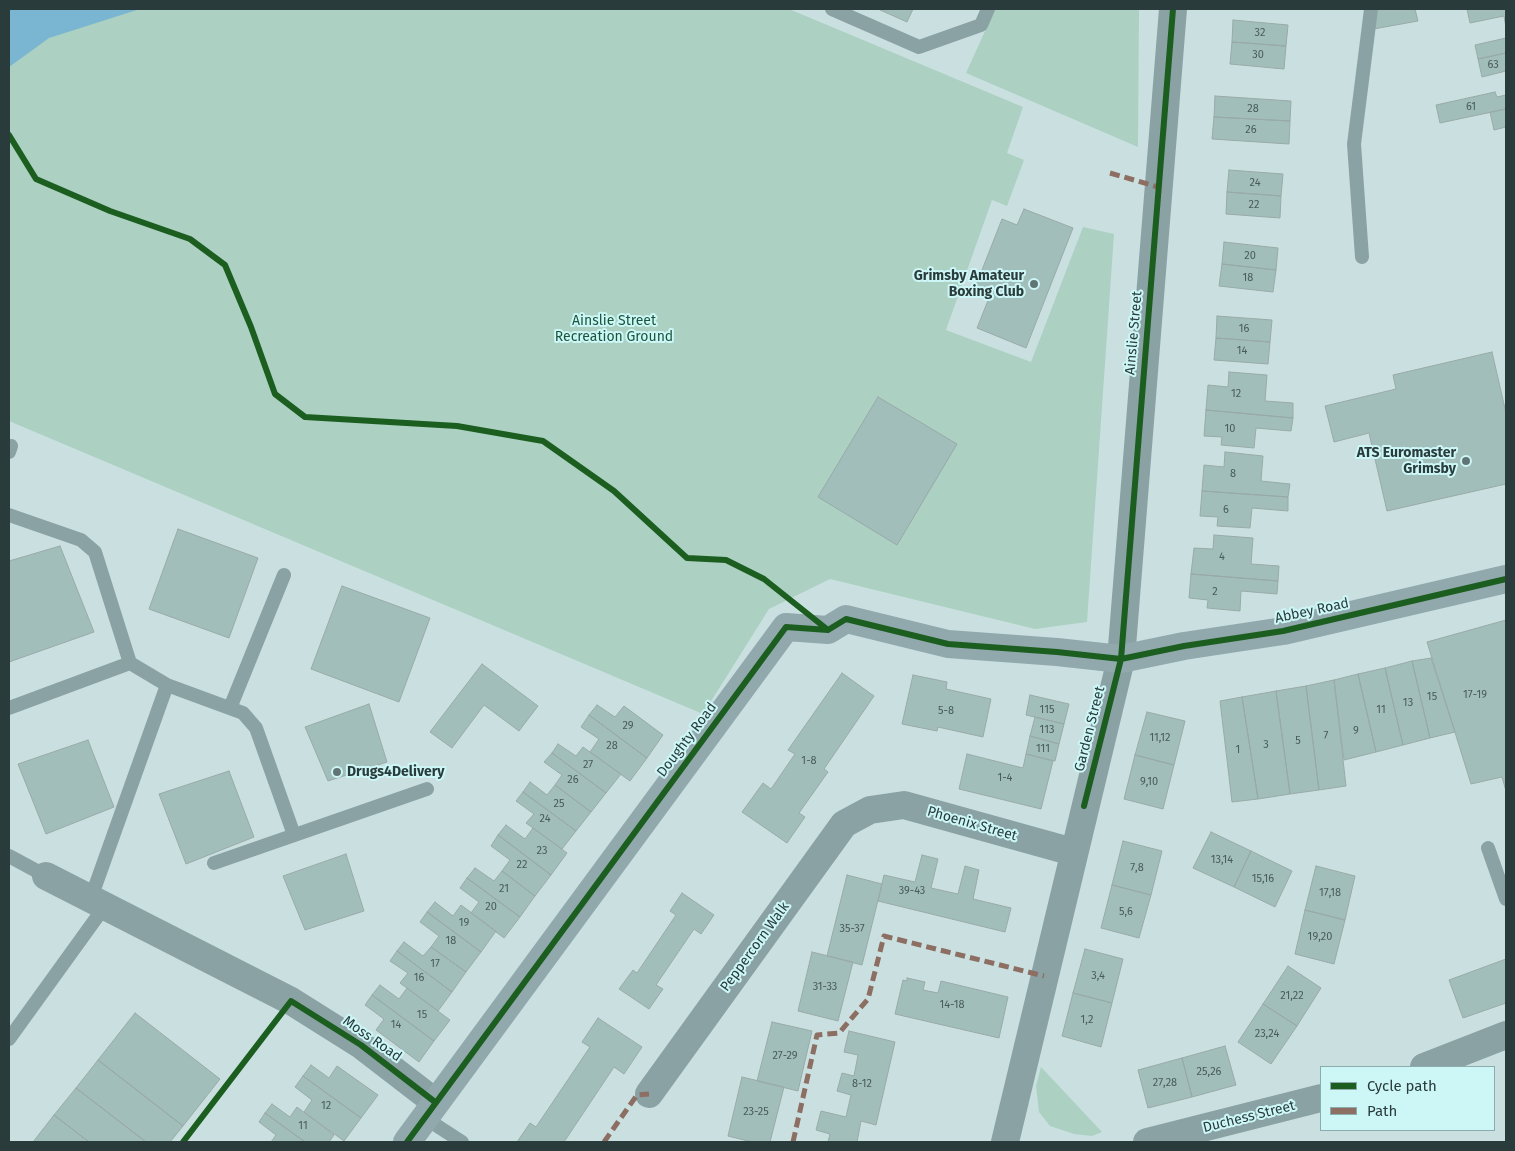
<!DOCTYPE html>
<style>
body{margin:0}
#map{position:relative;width:1515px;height:1151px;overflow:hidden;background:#cae0e0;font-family:"Fira Sans",sans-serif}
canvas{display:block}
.frame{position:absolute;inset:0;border:10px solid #2a3b3b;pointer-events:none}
.legend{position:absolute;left:1320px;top:1066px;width:175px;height:65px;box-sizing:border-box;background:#cdf7f7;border:1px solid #8cacac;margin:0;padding:6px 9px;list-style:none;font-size:15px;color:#2a3b3b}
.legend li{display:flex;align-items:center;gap:10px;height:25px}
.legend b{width:25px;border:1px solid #8cacac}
</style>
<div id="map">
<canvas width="1515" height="1151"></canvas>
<div class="frame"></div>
<ul class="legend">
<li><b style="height:6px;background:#1b5e20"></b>Cycle path</li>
<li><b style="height:6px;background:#8d6e63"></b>Path</li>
</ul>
</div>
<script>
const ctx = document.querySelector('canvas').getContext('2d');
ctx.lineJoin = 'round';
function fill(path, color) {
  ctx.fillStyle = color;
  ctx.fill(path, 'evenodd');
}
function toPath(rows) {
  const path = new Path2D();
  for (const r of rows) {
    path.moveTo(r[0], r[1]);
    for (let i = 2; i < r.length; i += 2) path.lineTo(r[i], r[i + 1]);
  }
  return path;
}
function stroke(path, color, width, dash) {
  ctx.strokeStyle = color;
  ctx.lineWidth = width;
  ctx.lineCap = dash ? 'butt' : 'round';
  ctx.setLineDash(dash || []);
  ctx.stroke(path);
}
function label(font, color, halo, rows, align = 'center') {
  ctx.font = font + ' "Fira Sans",sans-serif';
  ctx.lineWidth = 4;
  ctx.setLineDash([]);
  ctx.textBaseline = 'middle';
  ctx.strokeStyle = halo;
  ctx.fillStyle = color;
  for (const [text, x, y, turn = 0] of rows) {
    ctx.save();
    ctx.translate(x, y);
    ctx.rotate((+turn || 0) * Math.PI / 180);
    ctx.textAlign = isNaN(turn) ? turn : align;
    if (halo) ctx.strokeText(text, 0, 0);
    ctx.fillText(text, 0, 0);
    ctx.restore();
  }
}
fill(toPath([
 [9,9,789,9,1023,107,1007,153,1024,160,1007,206,992,200,946,330,1031,362,1083,227,1114,234,1087,622,1035,629,830,579,769,609,703,714,9,421],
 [995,9,1139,9,1138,147,966,73],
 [1041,1067,1102,1132,1092,1136,1074,1134,1050,1126,1039,1112,1036,1086]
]), '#acd0c2');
fill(toPath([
 [9,9,140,9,49,38,9,67]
]), '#7ab5d1');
const building = toPath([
 [878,9,913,9,907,22,878,9],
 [1373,9,1415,9,1418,21,1368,30,1373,9],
 [1467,9,1506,9,1506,28,1504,16,1470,23,1467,9],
 [1233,20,1288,25,1286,46,1232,42,1233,20],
 [1506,38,1506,53,1478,59,1475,45,1506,38],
 [1232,42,1286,46,1284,69,1230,64,1232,42],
 [1506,53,1506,71,1482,77,1478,59,1506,53],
 [1495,92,1497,97,1506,95,1506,109,1440,123,1436,105,1495,92],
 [1215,96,1291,101,1290,121,1214,117,1215,96],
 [1506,109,1506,127,1494,130,1490,112,1506,109],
 [1214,117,1290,121,1289,144,1212,139,1214,117],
 [1229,170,1283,174,1281,196,1227,192,1229,170],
 [1227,192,1281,196,1280,218,1226,214,1227,192],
 [1024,209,1073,228,1026,348,977,328,989,298,973,293,1002,219,1017,225,1024,209],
 [1224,242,1278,248,1276,270,1222,264,1224,242],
 [1222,264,1276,270,1273,292,1219,286,1222,264],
 [1217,316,1272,320,1270,342,1216,338,1217,316],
 [1216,338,1270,342,1268,364,1214,360,1216,338],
 [1492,352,1506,413,1506,484,1387,511,1369,433,1334,442,1325,406,1396,389,1393,375,1492,352],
 [1229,372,1267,375,1265,401,1293,403,1293,418,1206,410,1208,385,1228,387,1229,372],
 [878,397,957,444,897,545,818,497,878,397],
 [1206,410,1293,418,1291,431,1256,428,1254,448,1221,445,1222,437,1204,436,1206,410],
 [1225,452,1263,456,1261,481,1290,484,1288,497,1202,491,1204,465,1224,467,1225,452],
 [1202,491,1288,497,1288,511,1252,508,1250,528,1217,526,1218,517,1200,516,1202,491],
 [178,529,258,558,229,638,149,609,178,529],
 [1214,535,1253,538,1251,564,1279,566,1278,581,1191,574,1194,548,1213,549,1214,535],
 [60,546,94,632,9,662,9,561,60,546],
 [1191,574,1278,581,1277,594,1241,591,1240,611,1207,608,1208,600,1189,598,1191,574],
 [342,586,430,618,399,702,311,669,342,586],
 [1506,620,1506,791,1502,777,1471,784,1427,642,1506,620],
 [1431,658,1455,732,1430,738,1412,661,1431,658],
 [1412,661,1430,738,1403,745,1385,668,1412,661],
 [482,664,538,706,519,731,484,705,452,748,430,732,482,664],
 [1385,668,1403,745,1376,752,1358,674,1385,668],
 [842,673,874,696,824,769,828,772,799,813,805,817,787,843,742,812,763,783,771,789,795,754,788,750,842,673],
 [1358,674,1376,752,1344,760,1334,680,1358,674],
 [913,675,947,682,946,689,991,699,983,737,938,727,937,731,902,724,913,675],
 [1334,680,1346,786,1319,790,1306,686,1334,680],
 [1306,686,1319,790,1290,794,1276,691,1306,686],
 [1276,691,1290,794,1258,799,1242,697,1276,691],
 [1030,695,1069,704,1064,724,1026,715,1030,695],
 [1242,697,1258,799,1232,802,1220,701,1242,697],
 [369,704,387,762,328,781,305,727,369,704],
 [597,705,615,717,624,706,663,735,647,758,589,715,597,705],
 [1147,712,1185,721,1174,765,1135,755,1147,712],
 [589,715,647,758,630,781,590,752,599,739,581,727,589,715],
 [1035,717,1064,724,1059,744,1030,736,1035,717],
 [1030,736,1059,744,1055,761,1026,754,1030,736],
 [88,740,114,807,46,834,18,764,88,740],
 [558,744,576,756,583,747,621,774,606,793,552,753,558,744],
 [552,753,606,793,591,812,555,785,562,775,544,762,552,753],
 [967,754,1023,768,1026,754,1053,761,1041,809,959,789,967,754],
 [1135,755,1174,765,1163,809,1124,799,1135,755],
 [229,771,254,837,186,864,159,794,229,771],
 [530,782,547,795,555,785,591,812,576,831,523,792,530,782],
 [523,792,576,831,562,849,526,823,534,814,516,801,523,792],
 [506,825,525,839,533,828,567,853,551,875,498,835,506,825],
 [1211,832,1251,851,1234,887,1193,868,1211,832],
 [498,835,551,875,535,896,502,871,510,860,491,846,498,835],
 [1123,841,1162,851,1151,895,1112,885,1123,841],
 [1251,851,1292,871,1275,907,1234,887,1251,851],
 [346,854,364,911,305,930,283,876,346,854],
 [922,855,938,859,931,888,958,894,965,866,979,870,973,899,1011,908,1005,932,878,901,884,875,915,882,922,855],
 [1316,866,1355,876,1345,920,1305,910,1316,866],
 [475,868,494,881,502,871,535,896,520,917,467,878,475,868],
 [847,875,882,884,862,965,827,956,847,875],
 [467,878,520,917,504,938,471,913,479,902,460,888,467,878],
 [1112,885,1151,895,1139,938,1101,928,1112,885],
 [682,893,714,915,701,934,694,929,656,985,663,989,649,1009,619,989,633,970,637,973,676,915,670,911,682,893],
 [435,902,453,916,461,905,496,931,481,952,427,912,435,902],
 [1305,910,1345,920,1334,964,1295,954,1305,910],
 [427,912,481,952,466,972,431,947,439,936,420,922,427,912],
 [404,942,423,956,431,947,466,972,452,992,397,951,404,942],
 [1085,949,1123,959,1112,1003,1073,993,1085,949],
 [397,951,452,992,438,1011,400,983,408,973,390,961,397,951],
 [812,952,853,962,838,1021,798,1011,812,952],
 [1506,959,1506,1003,1463,1018,1449,980,1506,959],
 [1288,966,1321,988,1297,1026,1263,1004,1288,966],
 [907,978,925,982,923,990,938,993,941,981,1008,997,999,1038,895,1014,903,980,907,981,907,978],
 [380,985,399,999,407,988,450,1020,434,1041,372,995,380,985],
 [1073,993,1112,1003,1101,1047,1062,1036,1073,993],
 [372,995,434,1041,419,1062,376,1030,384,1019,365,1005,372,995],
 [1263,1004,1297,1026,1271,1064,1238,1042,1263,1004],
 [135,1013,220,1079,183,1126,98,1060,135,1013],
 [598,1018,642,1047,624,1074,614,1067,564,1142,517,1142,530,1123,536,1127,590,1047,582,1042,598,1018],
 [772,1022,812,1031,798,1091,757,1081,772,1022],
 [849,1031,895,1042,876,1125,861,1121,857,1142,828,1142,830,1134,816,1130,821,1111,846,1117,851,1095,837,1091,842,1073,854,1076,858,1055,844,1052,849,1031],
 [1225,1046,1236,1085,1192,1097,1182,1058,1225,1046],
 [1182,1058,1192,1097,1148,1108,1138,1070,1182,1058],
 [98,1060,183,1126,170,1142,146,1142,76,1088,98,1060],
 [311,1065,329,1078,337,1066,378,1095,361,1118,303,1076,311,1065],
 [303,1076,361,1118,344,1141,304,1112,312,1100,295,1087,303,1076],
 [742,1077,784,1087,770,1142,752,1142,728,1136,742,1077],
 [76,1088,146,1142,89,1142,54,1115,76,1088],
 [272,1104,290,1117,297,1107,334,1135,329,1142,305,1142,265,1113,272,1104],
 [265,1113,305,1142,271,1142,276,1135,259,1122,265,1113],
 [54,1115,89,1142,33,1142,54,1115]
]);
fill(building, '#a2beba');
stroke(building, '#98aaa8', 1);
stroke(toPath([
 [832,9,919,47,981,25,988,9],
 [1362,257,1354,144,1371,9],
 [9,452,11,446],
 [9,515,81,540,95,552,130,663,167,685,91,898],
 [167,685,243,713,256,728,294,835],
 [9,708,130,663],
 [230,708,284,575],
 [1488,848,1506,899],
 [9,856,46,876],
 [214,863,427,789],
 [9,1039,105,906],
 [425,1118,462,1142]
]), '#8ba2a5', 14);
stroke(toPath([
 [46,876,291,1001,361,1045,435,1102],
 [1424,1067,1506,1035],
 [649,1094,844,824,870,810,904,805,1073,852],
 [1005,1142,1121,659,1173,9],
 [1147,1142,1321,1098]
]), '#8ba2a5', 28);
stroke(toPath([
 [407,1142,786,627,828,630,846,619,948,644,1057,652,1121,659,1184,646,1283,631,1506,579]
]), '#91a9ad', 28);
stroke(toPath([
 [1110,173,1158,187],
 [604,1142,637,1095,649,1094],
 [793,1142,817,1035,839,1033,868,999,884,936,1044,976]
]), '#8d6e63', 5, [10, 5]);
stroke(toPath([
 [9,135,36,179,110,211,190,239,225,265,251,327,275,394,305,417,457,426,543,441,614,491,687,558,726,560,764,579,828,630],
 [1084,806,1121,659,1173,9],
 [183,1142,291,1001,361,1045,435,1102],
 [407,1142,786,627,828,630,846,619,948,644,1057,652,1121,659,1184,646,1283,631,1506,579]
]), '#1b5e20', 6);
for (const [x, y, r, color] of [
 [1034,284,5,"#627575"],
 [1466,461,5,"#627575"],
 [337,772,5,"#627575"]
]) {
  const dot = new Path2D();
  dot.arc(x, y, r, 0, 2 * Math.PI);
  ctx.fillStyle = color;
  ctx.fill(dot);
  stroke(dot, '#cdf7f7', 2);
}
label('11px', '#485c5b', null, [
 ["32",1260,33],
 ["30",1258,55],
 ["63",1493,65],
 ["61",1471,107],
 ["28",1253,109],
 ["26",1251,130],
 ["24",1255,183],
 ["22",1254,205],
 ["20",1250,256],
 ["18",1248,278],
 ["16",1244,329],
 ["14",1242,351],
 ["12",1236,394],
 ["10",1230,429],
 ["8",1233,474],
 ["6",1226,510],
 ["4",1222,557],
 ["2",1215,592],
 ["17-19",1475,695],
 ["15",1432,697],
 ["13",1408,703],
 ["115",1047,710],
 ["11",1381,710],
 ["5-8",946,711],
 ["29",628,726],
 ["113",1047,730],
 ["9",1356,731],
 ["7",1326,736],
 ["11,12",1160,738],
 ["5",1298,741],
 ["3",1266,745],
 ["28",612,746],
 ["111",1043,749],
 ["1",1238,750],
 ["1-8",809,761],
 ["27",588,765],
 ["1-4",1005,778],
 ["26",573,780],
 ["9,10",1149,782],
 ["25",559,804],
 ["24",545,819],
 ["23",542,851],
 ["13,14",1222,860],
 ["22",522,865],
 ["7,8",1137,868],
 ["15,16",1263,879],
 ["21",504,889],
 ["39-43",912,891],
 ["17,18",1330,893],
 ["20",491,907],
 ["5,6",1126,912],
 ["19",464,923],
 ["35-37",852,929],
 ["19,20",1320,937],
 ["18",451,941],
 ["17",435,964],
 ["3,4",1098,976],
 ["16",419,978],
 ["31-33",825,987],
 ["21,22",1292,996],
 ["14-18",952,1005],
 ["15",422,1015],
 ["1,2",1087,1020],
 ["14",396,1025],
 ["23,24",1267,1034],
 ["27-29",785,1056],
 ["25,26",1209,1072],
 ["27,28",1165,1083],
 ["8-12",862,1084],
 ["12",326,1106],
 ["23-25",756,1112],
 ["11",303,1126]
]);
label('bold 14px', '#2a3b3b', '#cdf7f7', [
 ["Grimsby Amateur",1024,276],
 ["Boxing Club",1024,292],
 ["ATS Euromaster",1456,453],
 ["Grimsby",1456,469],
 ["Drugs4Delivery",347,772,"left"]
], 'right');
label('14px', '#1b553b', '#cdf7f7', [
 ["Ainslie Street",614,321],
 ["Recreation Ground",614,337]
]);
label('14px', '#2a3b3b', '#cdf7f7', [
 ["Ainslie Street",1134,333,-85],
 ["Abbey Road",1312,611,-12],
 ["Garden Street",1090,729,-76],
 ["Doughty Road",687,740,-53],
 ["Phoenix Street",972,824,16],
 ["Peppercorn Walk",755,947,-54],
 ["Moss Road",372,1039,35],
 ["Duchess Street",1249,1117,-14]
]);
</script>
